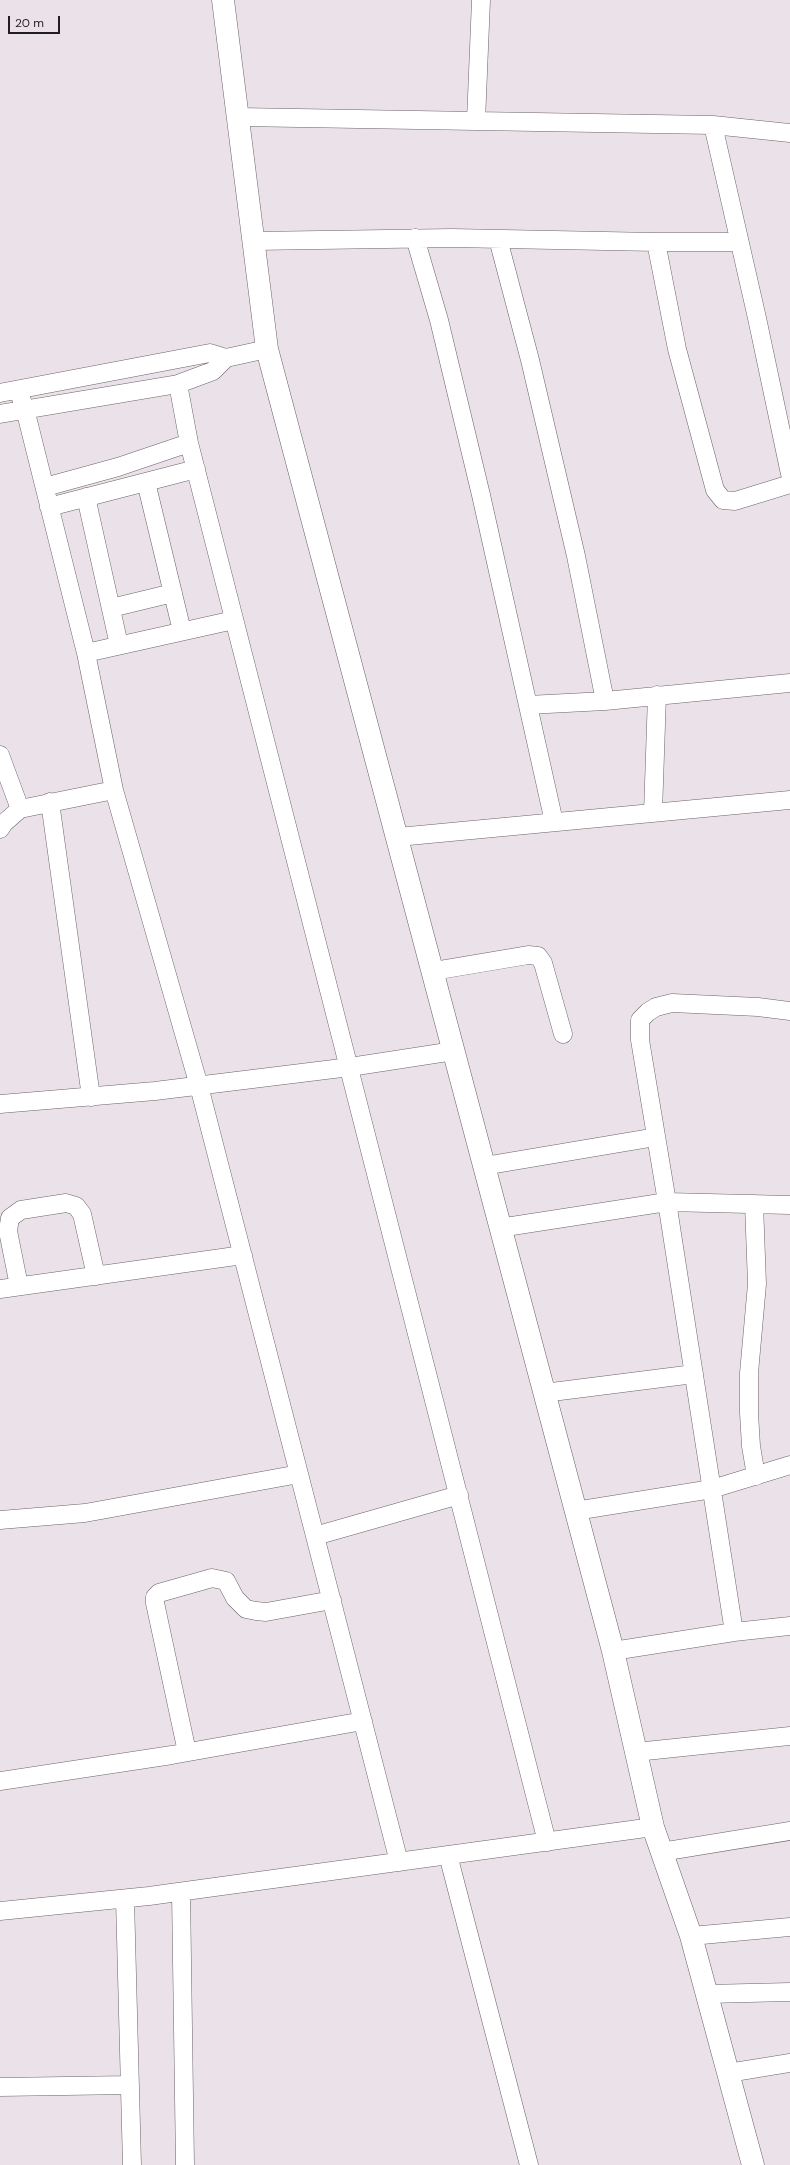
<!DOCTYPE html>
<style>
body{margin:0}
#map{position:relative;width:790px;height:2165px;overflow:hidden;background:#ebe1e8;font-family:"DM Sans",sans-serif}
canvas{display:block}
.scale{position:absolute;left:8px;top:16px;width:52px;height:18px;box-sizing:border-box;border:2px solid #211e20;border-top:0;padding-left:5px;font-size:12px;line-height:14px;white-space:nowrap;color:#211e20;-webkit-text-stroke:3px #ebe1e8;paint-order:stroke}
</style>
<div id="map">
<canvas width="790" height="2165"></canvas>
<div class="scale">20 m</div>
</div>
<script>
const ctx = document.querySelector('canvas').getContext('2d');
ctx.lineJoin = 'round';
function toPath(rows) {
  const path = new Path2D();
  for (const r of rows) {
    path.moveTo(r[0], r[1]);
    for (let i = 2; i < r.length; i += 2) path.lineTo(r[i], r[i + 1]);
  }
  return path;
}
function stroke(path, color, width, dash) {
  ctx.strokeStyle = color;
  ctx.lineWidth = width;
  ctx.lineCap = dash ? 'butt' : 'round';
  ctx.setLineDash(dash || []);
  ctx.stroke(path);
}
const street = toPath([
 [239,117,713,125,790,133],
 [476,121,481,0],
 [713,125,757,318,790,474],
 [415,238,439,320,481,495,554,822],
 [498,239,530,360,576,556,605,701],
 [254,241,452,238,656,242,677,349,715,490,723,500,735,501,790,484],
 [656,242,739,242],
 [178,384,189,443,547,1842],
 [18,390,25,409,86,653,114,790,199,1086,399,1862],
 [0,393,210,353,226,358,267,349],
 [0,414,178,384,213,371,226,358],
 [146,482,182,631],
 [45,487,118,467,189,443],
 [86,497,119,645],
 [49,507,196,469],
 [111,608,173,593],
 [86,653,234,620],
 [528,705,605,701,790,683],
 [0,755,20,809],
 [50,802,91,1097],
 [653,813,657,695],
 [0,829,4,823,20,809,114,790],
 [398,837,790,800],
 [433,971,528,955,538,956,543,963,563,1034],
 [790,1011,758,1007,672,1003,656,1007,648,1012,640,1020,640,1040,667,1202,790,1205],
 [0,1104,155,1091,350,1067,454,1051],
 [484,1166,656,1137],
 [754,1204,757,1284,749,1373,749,1413,751,1446,756,1476],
 [499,1228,667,1202,734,1632],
 [19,1286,8,1231,10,1218,21,1210,66,1203,76,1206,82,1214,96,1276],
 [0,1289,243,1255],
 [544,1393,694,1374],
 [575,1511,712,1489,790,1465],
 [0,1520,85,1513,299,1474],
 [315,1536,459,1495],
 [613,1651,734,1632,790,1626],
 [187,1752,155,1603,155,1597,159,1593,212,1578,226,1581,235,1598,246,1609,256,1611,266,1612,332,1600],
 [636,1752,790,1736],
 [0,1781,172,1755,363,1721],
 [661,1852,790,1831],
 [448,1855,529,2165],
 [181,1892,185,2165],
 [125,1899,132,2165],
 [0,1911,149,1896,653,1827],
 [691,1936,790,1927],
 [707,1994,790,1992],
 [728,2073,790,2063],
 [0,2087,130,2085]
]);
const secondary = toPath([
 [223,0,267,349,613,1651,653,1827,691,1936,753,2165]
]);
stroke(street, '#6b6369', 19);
stroke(secondary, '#6b6369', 23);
stroke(street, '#fff', 18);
stroke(secondary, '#fff', 22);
</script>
